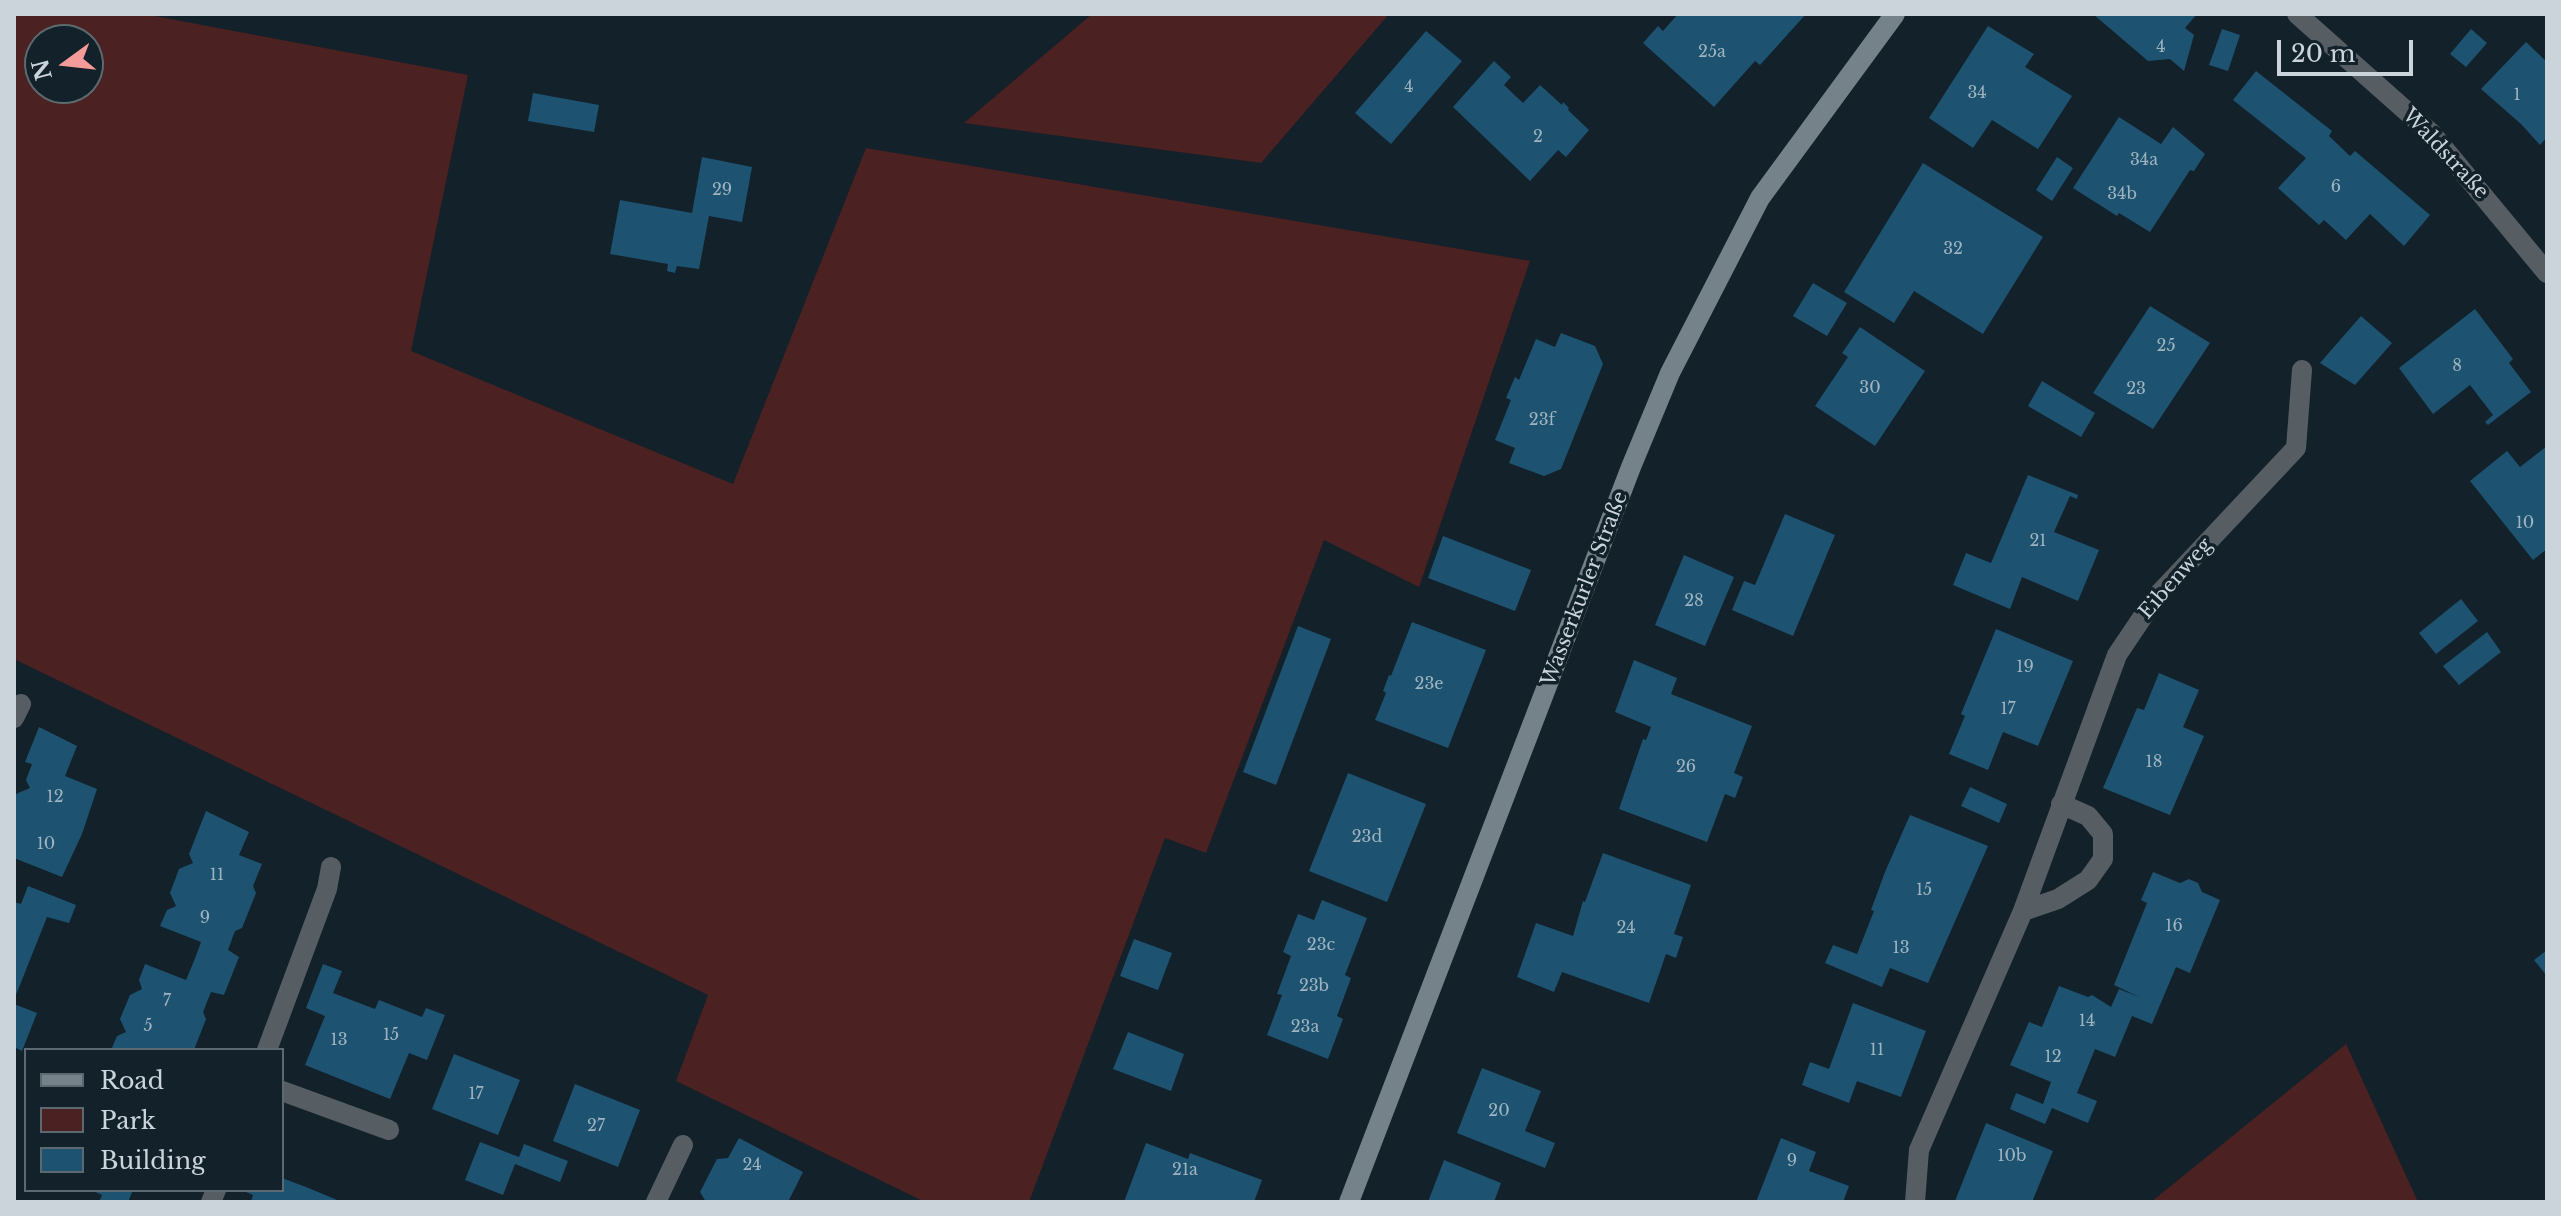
<!DOCTYPE html>
<meta charset="utf-8">
<style>
body{margin:0}
#map{position:relative;width:2561px;height:1216px;overflow:hidden;background:#13212a;font-family:"Libre Baskerville",serif}
canvas{display:block}
.frame{position:absolute;inset:0;border:16px solid #cbd4da;pointer-events:none}
.legend{position:absolute;left:24px;top:1048px;width:260px;height:144px;box-sizing:border-box;background:#13212a;border:2px solid #5d6970;margin:0;padding:10px 14px;list-style:none;font-size:24px;color:#cbd4da}
.legend li{display:flex;align-items:center;gap:16px;height:40px}
.legend b{width:40px;border:2px solid #5d6970}
.north{position:absolute;left:24px;top:24px;width:80px;height:80px;box-sizing:border-box;background:#13212a;border:2px solid #5d6970;border-radius:50%;rotate:255deg;font-size:22px;font-weight:700;line-height:32px;text-align:center;color:#cbd4da}
.north::after{content:'';display:block;margin:auto;width:28px;height:36px;background:#f59b99;clip-path:polygon(50% 0,100% 100%,50% 72%,0 100%)}
.scale{position:absolute;left:2277px;top:40px;width:136px;height:36px;box-sizing:border-box;border:4px solid #cbd4da;border-top:0;padding-left:10px;font-size:24px;line-height:28px;white-space:nowrap;color:#cbd4da;-webkit-text-stroke:6px #13212a;paint-order:stroke}
</style>
<div id="map">
<canvas width="2561" height="1216"></canvas>
<div class="frame"></div>
<ul class="legend">
<li><b style="height:10px;background:#768289"></b>Road</li>
<li><b style="height:22px;background:#4b2121"></b>Park</li>
<li><b style="height:22px;background:#1d5371"></b>Building</li>
</ul>
<div class="north">N</div>
<div class="scale">20 m</div>
</div>
<script>
const ctx = document.querySelector('canvas').getContext('2d');
ctx.lineJoin = 'round';
function fill(path, color) {
  ctx.fillStyle = color;
  ctx.fill(path, 'evenodd');
}
function toPath(rows) {
  const path = new Path2D();
  for (const r of rows) {
    path.moveTo(r[0], r[1]);
    for (let i = 2; i < r.length; i += 2) path.lineTo(r[i], r[i + 1]);
  }
  return path;
}
function stroke(path, color, width, dash) {
  ctx.strokeStyle = color;
  ctx.lineWidth = width;
  ctx.lineCap = dash ? 'butt' : 'round';
  ctx.setLineDash(dash || []);
  ctx.stroke(path);
}
function label(font, color, halo, rows, align = 'center') {
  ctx.font = font + ' "Libre Baskerville",serif';
  ctx.lineWidth = 7;
  ctx.setLineDash([]);
  ctx.textBaseline = 'middle';
  ctx.strokeStyle = halo;
  ctx.fillStyle = color;
  for (const [text, x, y, turn = 0] of rows) {
    ctx.save();
    ctx.translate(x, y);
    ctx.rotate((+turn || 0) * Math.PI / 180);
    ctx.textAlign = isNaN(turn) ? turn : align;
    if (halo) ctx.strokeText(text, 0, 0);
    ctx.fillText(text, 0, 0);
    ctx.restore();
  }
}
fill(toPath([
 [14,14,144,14,468,75,411,351,733,484,866,148,1530,261,1419,587,1324,540,1206,853,1165,838,1029,1202,925,1202,676,1081,708,995,14,659],
 [40,40,88,40,88,88,40,88],
 [1092,14,1389,14,1261,163,964,123],
 [2346,1044,2418,1202,2151,1202]
]), '#4b2121');
fill(toPath([
 [1678,14,1806,14,1760,65,1755,61,1714,107,1643,43,1658,26,1663,31],
 [2093,14,2197,14,2185,28,2194,35,2184,71,2170,59,2148,61],
 [1988,26,2034,54,2025,67,2072,96,2038,149,1992,120,1973,148,1929,118],
 [2222,29,2240,35,2228,71,2209,65],
 [2471,29,2487,43,2466,67,2450,54],
 [1426,31,1462,61,1391,144,1355,113],
 [2526,42,2547,62,2547,137,2540,145,2521,124,2481,89],
 [1494,61,1511,77,1504,85,1523,103,1540,85,1562,105,1563,102,1569,108,1568,110,1589,130,1566,157,1558,150,1530,181,1453,107],
 [2256,71,2332,131,2329,136,2350,156,2355,151,2430,215,2404,246,2370,214,2346,240,2324,220,2319,225,2278,188,2306,158,2233,100],
 [533,93,599,105,594,132,528,121],
 [2119,117,2161,144,2173,127,2205,154,2194,171,2190,170,2150,232,2119,213,2117,216,2073,188],
 [702,157,752,167,742,222,709,216,699,269,677,266,675,273,667,271,668,264,610,254,620,200,692,213],
 [2057,157,2073,168,2052,201,2036,190],
 [1923,163,2043,237,1983,334,1914,291,1894,323,1844,292],
 [1813,283,1847,303,1827,336,1793,316],
 [2150,306,2210,343,2153,429,2093,393],
 [2475,309,2513,359,2509,363,2531,392,2488,425,2485,422,2493,415,2470,385,2433,414,2399,368],
 [2361,316,2392,343,2355,385,2320,363],
 [1860,327,1925,371,1875,446,1815,406,1848,357,1842,353],
 [1561,333,1595,346,1603,364,1561,469,1544,476,1509,463,1515,448,1495,440,1511,400,1506,398,1515,377,1519,380,1536,339,1555,347],
 [2042,381,2095,413,2081,437,2028,406],
 [2547,446,2547,549,2533,560,2470,481,2507,451,2520,467],
 [2028,475,2078,495,2077,499,2070,496,2054,532,2099,550,2078,601,2022,577,2010,609,1953,585,1966,553,1991,563],
 [1785,514,1835,535,1793,636,1732,610,1744,581,1755,585],
 [1443,536,1531,570,1515,611,1428,578],
 [1684,555,1734,577,1705,646,1655,625],
 [2461,599,2478,621,2436,654,2419,633],
 [1412,622,1486,650,1448,748,1375,720,1386,693,1383,691,1389,675,1391,676],
 [1298,626,1331,639,1276,785,1243,772],
 [1996,629,2073,661,2038,746,2003,732,1988,770,1949,754,1965,716,1961,714],
 [2487,632,2501,652,2459,685,2443,666],
 [1634,660,1677,678,1671,694,1752,726,1734,773,1743,777,1735,798,1725,794,1707,842,1619,809,1643,739,1646,740,1651,727,1615,712],
 [2159,673,2199,690,2183,727,2204,736,2170,815,2103,788,2137,708,2144,710],
 [39,727,77,746,65,776,97,789,82,834,62,877,14,858,14,800,16,794,30,788,26,780,32,764,25,762],
 [1348,773,1426,804,1387,902,1309,871],
 [1970,787,2007,804,1999,823,1961,806],
 [206,811,249,832,239,855,262,864,253,886,256,893,242,928,235,931,228,950,239,957,224,995,211,992,203,1012,206,1019,194,1050,111,1050,117,1036,126,1032,120,1019,130,995,142,989,139,980,145,964,186,980,194,961,201,942,160,926,167,910,176,906,170,893,179,869,193,863,189,854],
 [1910,815,1988,846,1928,983,1890,968,1882,987,1825,963,1833,945,1857,954,1874,911,1871,910,1885,872],
 [1603,853,1691,885,1674,934,1683,937,1676,958,1666,954,1649,1003,1562,972,1554,992,1517,977,1536,923,1573,936,1583,901,1585,902],
 [2153,872,2180,883,2189,879,2198,883,2202,892,2220,900,2190,973,2176,967,2152,1024,2132,1016,2115,1057,2095,1049,2077,1093,2097,1101,2088,1123,2052,1108,2045,1124,2010,1109,2016,1093,2043,1104,2051,1082,2010,1065,2029,1022,2042,1027,2059,986,2088,997,2092,995,2111,1007,2119,989,2139,997,2114,985,2147,903,2141,900],
 [28,886,76,905,69,923,47,917,14,1000,14,902,21,904],
 [1322,900,1367,918,1345,975,1351,978,1337,1016,1343,1019,1328,1059,1267,1035,1282,995,1277,994,1291,956,1283,952,1298,914,1314,920],
 [1134,939,1172,953,1158,990,1120,976],
 [2547,950,2547,976,2534,960],
 [323,964,342,971,333,993,375,1009,379,1000,422,1017,426,1008,445,1015,427,1060,409,1053,390,1099,305,1065,325,1016,306,1008],
 [1853,1003,1926,1031,1901,1097,1857,1081,1849,1103,1802,1085,1810,1062,1829,1069],
 [14,1004,37,1013,22,1051,14,1047],
 [1128,1032,1184,1054,1171,1091,1113,1069],
 [454,1054,520,1080,498,1135,432,1109],
 [1482,1068,1541,1091,1525,1131,1555,1143,1545,1168,1457,1133],
 [575,1084,640,1110,618,1167,553,1141],
 [1986,1123,2053,1151,2032,1202,1955,1201],
 [739,1138,803,1172,788,1202,706,1202,700,1192,717,1159,728,1158],
 [1781,1138,1816,1152,1809,1171,1849,1186,1843,1202,1756,1202],
 [480,1142,519,1157,524,1144,568,1161,560,1182,515,1164,503,1195,465,1180],
 [1146,1143,1188,1159,1190,1153,1262,1180,1254,1202,1124,1202],
 [1444,1160,1501,1183,1494,1202,1428,1202],
 [282,1178,306,1187,342,1202,251,1202,253,1195,241,1190,282,1190],
 [91,1190,133,1190,128,1202,99,1202,102,1195]
]), '#1d5371');
stroke(toPath([
 [282,1091,389,1130]
]), '#575e63', 20);
stroke(toPath([
 [2297,14,2431,133,2547,273],
 [14,718,21,704],
 [2023,911,2058,899,2088,880,2103,859,2103,834,2088,816,2061,804],
 [267,1050,327,889,331,867],
 [211,1202,216,1190],
 [656,1202,683,1145],
 [1915,1202,1919,1150,2023,911,2117,655,2156,597,2296,448,2302,370]
]), '#575e63', 20);
stroke(toPath([
 [1349,1202,1631,467,1670,373,1760,198,1895,14]
]), '#768289', 20);
label('16px', '#a0b4c0', null, [
 ["4",2161,47],
 ["25a",1712,52],
 ["4",1409,87],
 ["34",1977,93],
 ["1",2517,95],
 ["2",1538,137],
 ["34a",2144,160],
 ["6",2336,187],
 ["29",722,190],
 ["34b",2122,194],
 ["32",1953,249],
 ["25",2166,346],
 ["8",2457,366],
 ["30",1870,388],
 ["23",2136,389],
 ["23f",1542,420],
 ["10",2525,523],
 ["21",2038,541],
 ["28",1694,601],
 ["19",2025,667],
 ["23e",1429,684],
 ["17",2008,709],
 ["18",2154,762],
 ["26",1686,767],
 ["12",55,797],
 ["23d",1367,837],
 ["10",46,844],
 ["11",217,875],
 ["15",1924,890],
 ["9",205,918],
 ["16",2174,926],
 ["24",1626,928],
 ["23c",1321,945],
 ["13",1901,948],
 ["23b",1314,986],
 ["7",167,1001],
 ["14",2087,1021],
 ["5",148,1026],
 ["23a",1305,1027],
 ["15",391,1035],
 ["13",339,1040],
 ["11",1877,1050],
 ["12",2053,1057],
 ["17",476,1094],
 ["20",1499,1111],
 ["27",596,1126],
 ["10b",2012,1156],
 ["9",1792,1161],
 ["24",752,1165],
 ["21a",1185,1170]
]);
label('20px', '#cbd4da', '#13212a', [
 ["Waldstraße",2445,154,47],
 ["Eibenweg",2176,579,-49],
 ["Wasserkurler Straße",1585,589,-69]
]);
</script>
